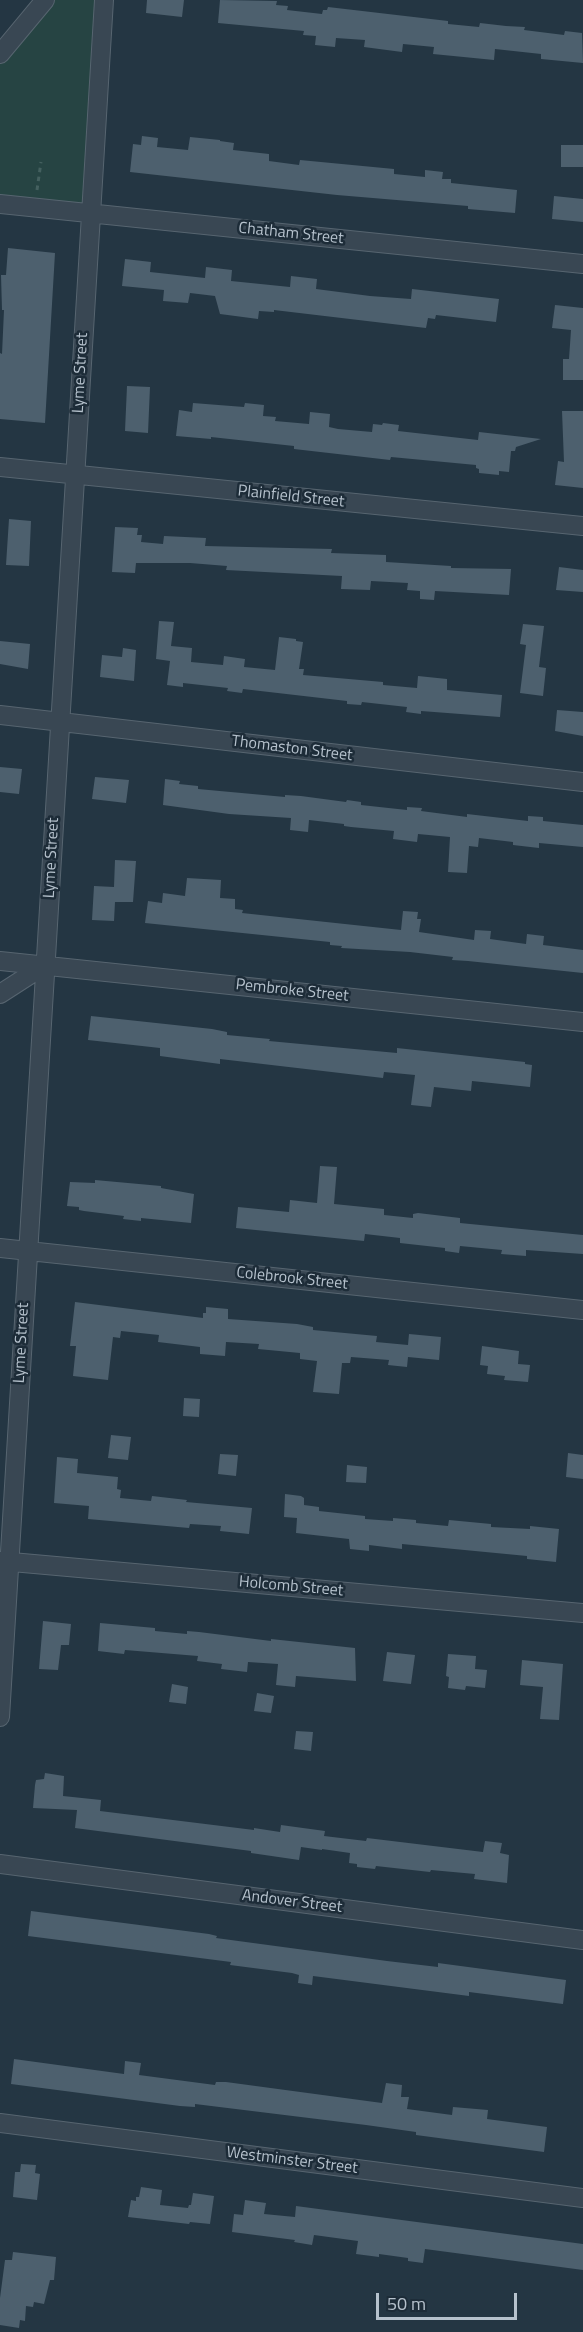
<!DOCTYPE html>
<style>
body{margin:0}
#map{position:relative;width:583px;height:2332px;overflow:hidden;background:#243643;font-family:"Titillium Web",sans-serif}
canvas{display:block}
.scale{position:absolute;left:376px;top:2293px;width:141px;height:27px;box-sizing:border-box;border:3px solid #b6c2cd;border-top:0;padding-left:8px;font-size:18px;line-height:21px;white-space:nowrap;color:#b6c2cd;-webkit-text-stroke:4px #1d2c38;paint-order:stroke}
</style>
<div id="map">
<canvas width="583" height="2332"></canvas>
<div class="scale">50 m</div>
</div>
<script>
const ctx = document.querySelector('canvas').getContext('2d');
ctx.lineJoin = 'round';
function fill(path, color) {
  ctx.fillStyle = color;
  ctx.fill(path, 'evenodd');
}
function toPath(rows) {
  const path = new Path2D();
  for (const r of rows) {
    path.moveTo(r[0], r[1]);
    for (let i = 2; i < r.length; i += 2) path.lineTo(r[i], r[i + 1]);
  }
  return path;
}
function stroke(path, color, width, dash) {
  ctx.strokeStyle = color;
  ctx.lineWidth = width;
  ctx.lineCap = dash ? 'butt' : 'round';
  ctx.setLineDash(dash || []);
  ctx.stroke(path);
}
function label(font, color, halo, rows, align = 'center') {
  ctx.font = font + ' "Titillium Web",sans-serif';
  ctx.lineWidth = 5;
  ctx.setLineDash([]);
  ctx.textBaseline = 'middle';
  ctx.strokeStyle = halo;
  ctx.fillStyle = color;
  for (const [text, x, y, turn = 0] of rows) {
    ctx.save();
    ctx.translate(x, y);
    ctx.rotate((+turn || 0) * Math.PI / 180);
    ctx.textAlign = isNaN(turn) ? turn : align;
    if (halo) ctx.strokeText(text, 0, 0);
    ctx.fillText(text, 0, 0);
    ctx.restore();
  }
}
fill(toPath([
 [45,0,104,0,90,214,0,204,0,54]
]), '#264443');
fill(toPath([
 [147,0,184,0,182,17,146,13],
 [220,0,277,1,276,5,288,6,287,10,322,14,323,10,327,10,328,7,448,21,448,24,479,27,480,23,506,26,525,27,524,30,564,35,565,31,582,33,583,63,541,59,541,54,495,49,494,60,433,54,434,47,403,44,402,52,364,47,365,40,336,38,335,47,315,45,316,36,303,35,304,31,218,23],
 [142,136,158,138,157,147,188,150,190,137,220,140,220,141,234,143,233,150,269,154,269,161,299,165,300,160,394,169,394,174,425,177,425,170,443,172,442,179,451,179,451,183,517,190,515,213,468,209,468,206,337,195,130,172,133,144,141,145],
 [561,145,583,145,583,167,561,167],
 [554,196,583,199,583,222,552,219],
 [8,248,55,253,45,423,0,419,0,353,2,354,4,310,2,310,1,275,6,275],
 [125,259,151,262,150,272,205,278,206,267,232,270,231,281,290,287,291,276,317,279,316,289,370,296,411,299,412,289,499,299,496,322,436,315,435,319,428,318,426,328,274,310,274,312,259,311,258,319,220,314,215,296,190,293,188,303,163,301,164,290,122,286],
 [555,305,583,308,583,380,563,380,563,359,569,359,571,330,552,328],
 [127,386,150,387,148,433,125,431],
 [193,403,244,407,245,403,264,405,263,416,276,417,275,421,309,424,310,412,330,414,329,427,338,429,372,432,373,424,382,425,383,423,399,425,398,431,478,440,479,432,541,439,516,447,515,451,511,451,509,472,499,471,499,475,479,473,479,469,476,468,476,465,391,457,390,460,294,449,294,446,211,437,211,439,176,436,179,410,192,412],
 [562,411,583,411,583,488,555,485,558,461,564,462],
 [9,519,31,521,29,566,6,565],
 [115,527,138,528,137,535,142,535,141,542,163,544,164,536,206,538,205,546,332,549,331,553,386,555,386,562,451,566,451,568,511,569,509,595,435,591,434,600,420,599,420,591,407,590,408,583,371,581,370,590,341,589,342,576,226,570,227,566,190,563,136,563,135,573,112,572],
 [559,567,583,570,583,592,556,590],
 [159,621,174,622,171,646,192,648,191,662,223,665,224,656,245,659,244,667,275,670,279,637,296,639,296,641,303,642,299,669,304,669,303,675,383,682,383,685,417,688,418,676,447,679,447,690,502,695,500,717,421,711,421,714,406,712,407,707,362,702,361,705,347,704,347,701,243,689,242,693,227,691,228,688,183,683,183,687,167,685,170,661,156,659],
 [523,624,544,626,539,667,546,668,543,696,520,693,526,645,520,644],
 [0,641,30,644,28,669,0,664],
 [123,648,136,650,134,681,100,677,102,655,122,657],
 [557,710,583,712,583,736,555,731],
 [0,767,22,769,19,794,0,792],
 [95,777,129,780,126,803,92,799],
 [165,779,180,781,179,784,198,786,198,789,285,797,285,795,301,796,346,802,347,800,361,802,361,805,407,810,407,807,422,808,421,811,467,817,467,814,528,821,528,816,543,817,543,821,583,825,583,847,539,843,539,848,513,845,513,842,479,838,478,847,469,846,467,873,448,872,450,837,418,834,417,842,393,839,394,831,351,827,344,826,344,824,309,820,308,832,290,830,291,818,229,814,163,805],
 [115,860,136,861,133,902,115,902,114,921,92,920,94,886,114,887],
 [187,878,221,880,220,898,235,899,235,909,243,910,242,913,401,930,403,911,418,912,417,919,421,919,419,932,474,940,475,930,491,931,490,939,526,944,527,934,544,936,543,945,583,950,583,973,468,961,452,960,453,957,410,952,341,948,342,946,330,945,330,942,145,923,148,901,162,903,163,893,185,896],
 [91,1016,212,1029,227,1032,227,1035,270,1039,269,1041,397,1053,397,1048,525,1062,525,1064,532,1065,530,1087,472,1081,471,1091,434,1087,431,1107,411,1105,415,1075,384,1072,383,1078,220,1059,220,1064,160,1056,160,1048,88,1040],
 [320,1166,337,1167,334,1204,384,1209,384,1215,413,1218,413,1214,418,1213,460,1218,460,1223,583,1235,583,1254,526,1250,526,1256,501,1254,502,1250,460,1246,459,1253,445,1251,445,1248,400,1243,400,1238,365,1234,364,1241,236,1228,238,1207,289,1212,290,1200,317,1203],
 [95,1180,161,1186,161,1188,194,1194,191,1223,141,1218,141,1221,123,1219,124,1216,84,1211,79,1210,79,1207,67,1206,70,1182,95,1183],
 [75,1302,203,1318,203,1313,206,1313,206,1307,228,1309,228,1319,297,1324,313,1327,313,1330,377,1336,376,1342,408,1345,409,1334,441,1337,439,1360,408,1357,407,1367,388,1365,389,1360,351,1357,350,1363,342,1363,339,1394,313,1392,317,1361,300,1359,300,1353,258,1349,259,1344,226,1342,225,1356,200,1354,200,1347,158,1342,159,1335,121,1331,120,1338,113,1337,108,1380,73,1376,76,1346,70,1346],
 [482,1346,519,1351,518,1364,530,1365,528,1382,504,1380,505,1376,487,1374,488,1366,480,1365],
 [184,1398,200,1399,199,1417,183,1416],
 [111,1435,131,1437,128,1460,108,1458],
 [568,1453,583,1455,583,1479,566,1477],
 [220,1454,238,1455,236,1476,218,1474],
 [57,1457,78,1459,77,1473,118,1477,117,1489,121,1490,120,1498,151,1501,152,1496,187,1500,186,1502,252,1508,249,1534,220,1531,221,1526,190,1524,189,1528,88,1519,89,1506,54,1503],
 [347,1465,367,1467,366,1483,346,1482],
 [285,1494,301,1496,304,1498,304,1505,319,1507,319,1511,365,1516,365,1519,393,1521,393,1518,416,1520,416,1523,448,1526,449,1520,491,1524,491,1527,530,1529,530,1526,559,1529,556,1562,527,1559,527,1556,402,1544,402,1549,369,1545,369,1551,350,1549,349,1539,296,1533,297,1518,284,1517],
 [43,1621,71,1624,69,1645,61,1645,58,1670,39,1669],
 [100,1623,155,1628,155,1631,187,1634,187,1631,199,1632,271,1641,271,1639,355,1648,356,1681,296,1676,295,1687,276,1685,278,1664,248,1662,247,1672,221,1669,222,1664,197,1661,198,1656,125,1650,124,1654,98,1651],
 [387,1652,415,1655,411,1684,383,1681],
 [448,1654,476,1656,475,1669,487,1670,485,1688,466,1686,465,1690,448,1688,449,1677,446,1676],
 [522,1660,563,1664,559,1720,540,1719,543,1687,520,1685],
 [172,1684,188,1687,186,1704,169,1702],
 [257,1693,274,1696,271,1713,254,1711],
 [296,1731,313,1732,311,1751,294,1749],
 [45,1773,64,1776,63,1796,101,1800,100,1811,254,1830,254,1828,280,1832,281,1825,325,1831,324,1836,366,1841,367,1838,483,1852,485,1841,502,1843,500,1853,509,1855,507,1883,474,1879,475,1874,431,1870,430,1872,376,1866,375,1869,357,1867,357,1864,349,1863,350,1853,322,1849,322,1850,301,1847,299,1860,251,1853,251,1851,75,1828,77,1810,33,1808,35,1785,36,1780,44,1779],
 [31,1911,209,1934,217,1936,216,1938,387,1961,438,1967,438,1963,566,1980,563,2004,469,1992,469,1996,313,1976,312,1985,298,1983,299,1975,292,1973,230,1965,231,1962,28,1936],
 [14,2059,124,2074,125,2061,141,2063,139,2075,215,2085,216,2082,226,2082,382,2103,386,2083,402,2085,401,2097,409,2097,407,2109,452,2115,453,2107,488,2110,487,2119,547,2127,544,2152,416,2135,416,2132,366,2125,195,2104,195,2107,180,2106,11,2084],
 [21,2164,36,2165,35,2173,40,2174,37,2200,13,2197,15,2172,20,2172],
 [141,2187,162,2190,160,2205,188,2208,189,2205,191,2205,193,2193,214,2196,210,2224,190,2222,189,2224,128,2217,131,2200,136,2201,136,2197,139,2197],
 [245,2200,266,2203,264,2214,295,2217,296,2206,583,2244,583,2270,425,2249,423,2263,408,2261,408,2258,379,2254,379,2257,356,2254,358,2241,314,2235,312,2245,294,2242,295,2240,232,2232,234,2214,243,2215],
 [13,2252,56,2257,54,2280,50,2280,44,2304,34,2302,33,2307,26,2306,25,2321,20,2320,19,2328,0,2325,0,2298,5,2260,12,2260]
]), '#4d606e');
const minor = toPath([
 [0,54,45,0],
 [0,204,583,264],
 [0,467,583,526],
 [0,715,583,782],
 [0,961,583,1022],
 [0,994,45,965],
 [0,1248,583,1310],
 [0,1561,583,1613],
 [0,1717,104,0],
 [0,1864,583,1940],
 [0,2123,583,2198]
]);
stroke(minor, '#576570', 20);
stroke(toPath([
 [37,190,41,162]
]), '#44605f', 3, [4.5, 4.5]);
stroke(minor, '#394753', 18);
label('16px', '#b6c2cd', '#1d2c38', [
 ["Chatham Street",291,234,6],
 ["Lyme Street",81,373,-87],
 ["Plainfield Street",291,497,6],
 ["Thomaston Street",292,749,7],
 ["Lyme Street",52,858,-87],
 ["Pembroke Street",292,991,6],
 ["Colebrook Street",292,1279,6],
 ["Lyme Street",22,1343,-87],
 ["Holcomb Street",291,1587,5],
 ["Andover Street",292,1902,7],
 ["Westminster Street",292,2161,7]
]);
</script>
